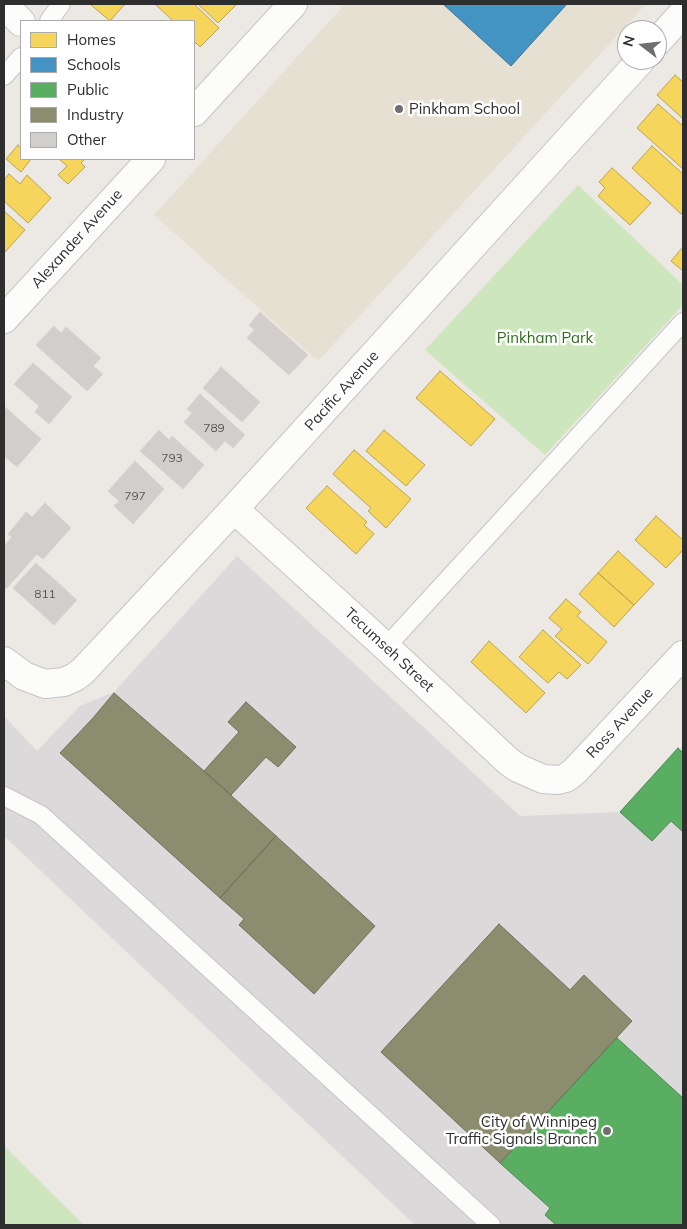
<!DOCTYPE html>
<style>
body{margin:0}
#map{position:relative;width:687px;height:1229px;overflow:hidden;background:#ece8e4;font-family:Mulish,sans-serif}
canvas{display:block}
.frame{position:absolute;inset:0;border:5px solid #2e2e2e;pointer-events:none}
.legend{position:absolute;left:20px;top:20px;width:175px;height:140px;box-sizing:border-box;background:#fff;border:1px solid #ababab;margin:0;padding:6px 9px;list-style:none;font-size:15px;color:#2e2e2e}
.legend li{display:flex;align-items:center;gap:10px;height:25px}
.legend b{width:25px;border:1px solid #ababab}
.north{position:absolute;left:617px;top:20px;width:50px;height:50px;box-sizing:border-box;background:#fff;border:1px solid #ababab;border-radius:50%;rotate:286deg;font-size:14px;font-weight:700;line-height:20px;text-align:center;color:#2e2e2e}
.north::after{content:'';display:block;margin:auto;width:18px;height:22px;background:#706f6e;clip-path:polygon(50% 0,100% 100%,50% 72%,0 100%)}
</style>
<div id="map">
<canvas width="687" height="1229"></canvas>
<div class="frame"></div>
<ul class="legend">
<li><b style="height:14px;background:#f6d55c"></b>Homes</li>
<li><b style="height:14px;background:#4393c3"></b>Schools</li>
<li><b style="height:14px;background:#5aae61"></b>Public</li>
<li><b style="height:14px;background:#8c8c6e"></b>Industry</li>
<li><b style="height:14px;background:#d1cecb"></b>Other</li>
</ul>
<div class="north">N</div>
</div>
<script>
const ctx = document.querySelector('canvas').getContext('2d');
ctx.lineJoin = 'round';
function fill(path, color) {
  ctx.fillStyle = color;
  ctx.fill(path, 'evenodd');
}
function toPath(rows) {
  const path = new Path2D();
  for (const r of rows) {
    path.moveTo(r[0], r[1]);
    for (let i = 2; i < r.length; i += 2) path.lineTo(r[i], r[i + 1]);
  }
  return path;
}
function stroke(path, color, width, dash) {
  ctx.strokeStyle = color;
  ctx.lineWidth = width;
  ctx.lineCap = dash ? 'butt' : 'round';
  ctx.setLineDash(dash || []);
  ctx.stroke(path);
}
function label(font, color, halo, rows, align = 'center') {
  ctx.font = font + ' Mulish,sans-serif';
  ctx.lineWidth = 5;
  ctx.setLineDash([]);
  ctx.textBaseline = 'middle';
  ctx.strokeStyle = halo;
  ctx.fillStyle = color;
  for (const [text, x, y, turn = 0] of rows) {
    ctx.save();
    ctx.translate(x, y);
    ctx.rotate((+turn || 0) * Math.PI / 180);
    ctx.textAlign = isNaN(turn) ? turn : align;
    if (halo) ctx.strokeText(text, 0, 0);
    ctx.fillText(text, 0, 0);
    ctx.restore();
  }
}
fill(toPath([
 [237,556,520,816,620,812,683,745,683,1225,415,1225,4,836,4,716,37,751,80,706,114,692]
]), '#dcd9db');
fill(toPath([
 [345,4,646,4,318,361,154,215]
]), '#e6e0d3');
fill(toPath([
 [578,185,683,285,683,305,545,455,425,350],
 [4,1146,84,1225,4,1225]
]), '#cee6be');
const homes = toPath([
 [90,4,125,4,110,21,90,4],
 [155,4,194,4,219,28,200,47,194,41,194,21,173,21,155,4],
 [198,4,237,4,218,23,198,4],
 [675,75,683,82,683,119,657,95,675,75],
 [658,104,683,126,683,169,637,128,658,104],
 [18,145,21,148,21,159,31,159,21,172,6,159,18,145],
 [652,146,683,174,683,211,681,214,632,168,652,146],
 [59,159,85,159,81,163,85,167,68,184,58,175,67,166,59,159],
 [612,168,651,203,630,225,598,196,605,188,599,182,612,168],
 [9,174,20,184,27,175,51,198,28,223,4,201,4,198,5,197,4,195,4,180,9,174],
 [4,211,25,230,5,252,4,250,4,211],
 [683,247,683,271,671,261,683,247],
 [440,371,495,419,471,446,416,398,440,371],
 [384,430,425,465,406,486,366,451,384,430],
 [354,450,411,499,386,528,368,511,371,508,333,474,354,450],
 [327,486,367,522,364,525,374,534,356,554,306,508,327,486],
 [656,516,683,540,683,550,666,568,635,540,656,516],
 [618,551,654,584,634,605,598,573,618,551],
 [598,573,634,605,614,627,579,594,598,573],
 [566,599,581,612,577,616,607,642,588,664,555,636,562,629,549,618,566,599],
 [543,630,581,665,567,679,559,672,548,683,519,657,543,630],
 [489,641,545,693,526,713,471,662,489,641]
]);
fill(homes, '#f6d55c');
stroke(homes, '#baa34e', 1);
const schools = toPath([
 [443,4,567,4,511,66,443,4]
]);
fill(schools, '#4393c3');
stroke(schools, '#3d7596', 1);
const public = toPath([
 [678,748,683,753,683,832,671,821,652,841,620,812,678,748],
 [617,1038,683,1098,683,1225,556,1225,545,1215,550,1208,500,1163,617,1038]
]);
fill(public, '#5aae61');
stroke(public, '#4d8852', 1);
const industry = toPath([
 [114,693,204,771,276,836,220,898,60,753,93,718,114,693],
 [246,702,296,747,278,767,266,757,231,795,204,771,239,732,228,722,246,702],
 [276,836,375,926,314,994,239,925,244,919,220,898,276,836],
 [499,924,570,990,584,975,632,1021,500,1163,381,1052,499,924]
]);
fill(industry, '#8c8c6e');
stroke(industry, '#70705b', 1);
const building = toPath([
 [260,312,308,355,289,375,247,338,254,330,249,325,260,312],
 [54,326,61,333,66,327,101,358,93,366,103,374,87,391,36,345,54,326],
 [33,363,72,397,49,424,35,412,39,406,14,384,33,363],
 [221,367,260,402,242,422,203,388,221,367],
 [200,394,245,435,233,448,225,441,216,451,184,422,192,413,187,409,200,394],
 [4,406,41,439,17,467,4,456,4,406],
 [159,430,169,440,172,436,204,465,183,489,140,451,159,430],
 [135,461,164,489,133,524,114,506,119,501,108,491,135,461],
 [45,503,71,528,43,559,37,554,6,589,4,587,4,546,12,537,8,534,26,512,32,517,45,503],
 [36,563,77,600,54,625,13,588,36,563]
]);
fill(building, '#d1cecb');
stroke(building, '#d7d4d0', 1);
const service = toPath([
 [49,21,61,4],
 [4,76,21,57],
 [386,647,683,322],
 [4,796,41,815,491,1225]
]);
const minor = toPath([
 [4,5,21,22],
 [657,42,683,13],
 [194,112,293,4],
 [4,319,151,159],
 [234,509,386,647,508,761,518,768,543,779,558,780,566,778,575,771,683,655],
 [4,661,24,676,45,684,64,682,75,677,83,671,234,509,641,60]
]);
stroke(service, '#c5c4c5', 20);
stroke(minor, '#c5c4c5', 30);
stroke(service, '#fcfcfb', 18);
stroke(minor, '#fcfcfb', 28);
for (const [x, y, r, color] of [
 [399,109,5,"#706f6e"],
 [607,1131,5,"#706f6e"]
]) {
  const dot = new Path2D();
  dot.arc(x, y, r, 0, 2 * Math.PI);
  ctx.fillStyle = color;
  ctx.fill(dot);
  stroke(dot, '#fff', 2);
}
label('12px', '#585857', null, [
 ["789",214,428],
 ["793",172,458],
 ["797",135,496],
 ["811",45,594]
]);
label('15px', '#2e2e2e', '#fff', [
 ["Pinkham School",409,109],
 ["City of Winnipeg",597,1122,"right"],
 ["Traffic Signals Branch",597,1139,"right"]
], 'left');
label('15px', '#2e2e2e', '#fff', [
 ["Alexander Avenue",77,239,-48],
 ["Pacific Avenue",342,391,-48],
 ["Tecumseh Street",389,650,43],
 ["Ross Avenue",620,723,-47]
]);
label('15px', '#2c6e1b', '#fff', [
 ["Pinkham Park",545,338]
]);
</script>
